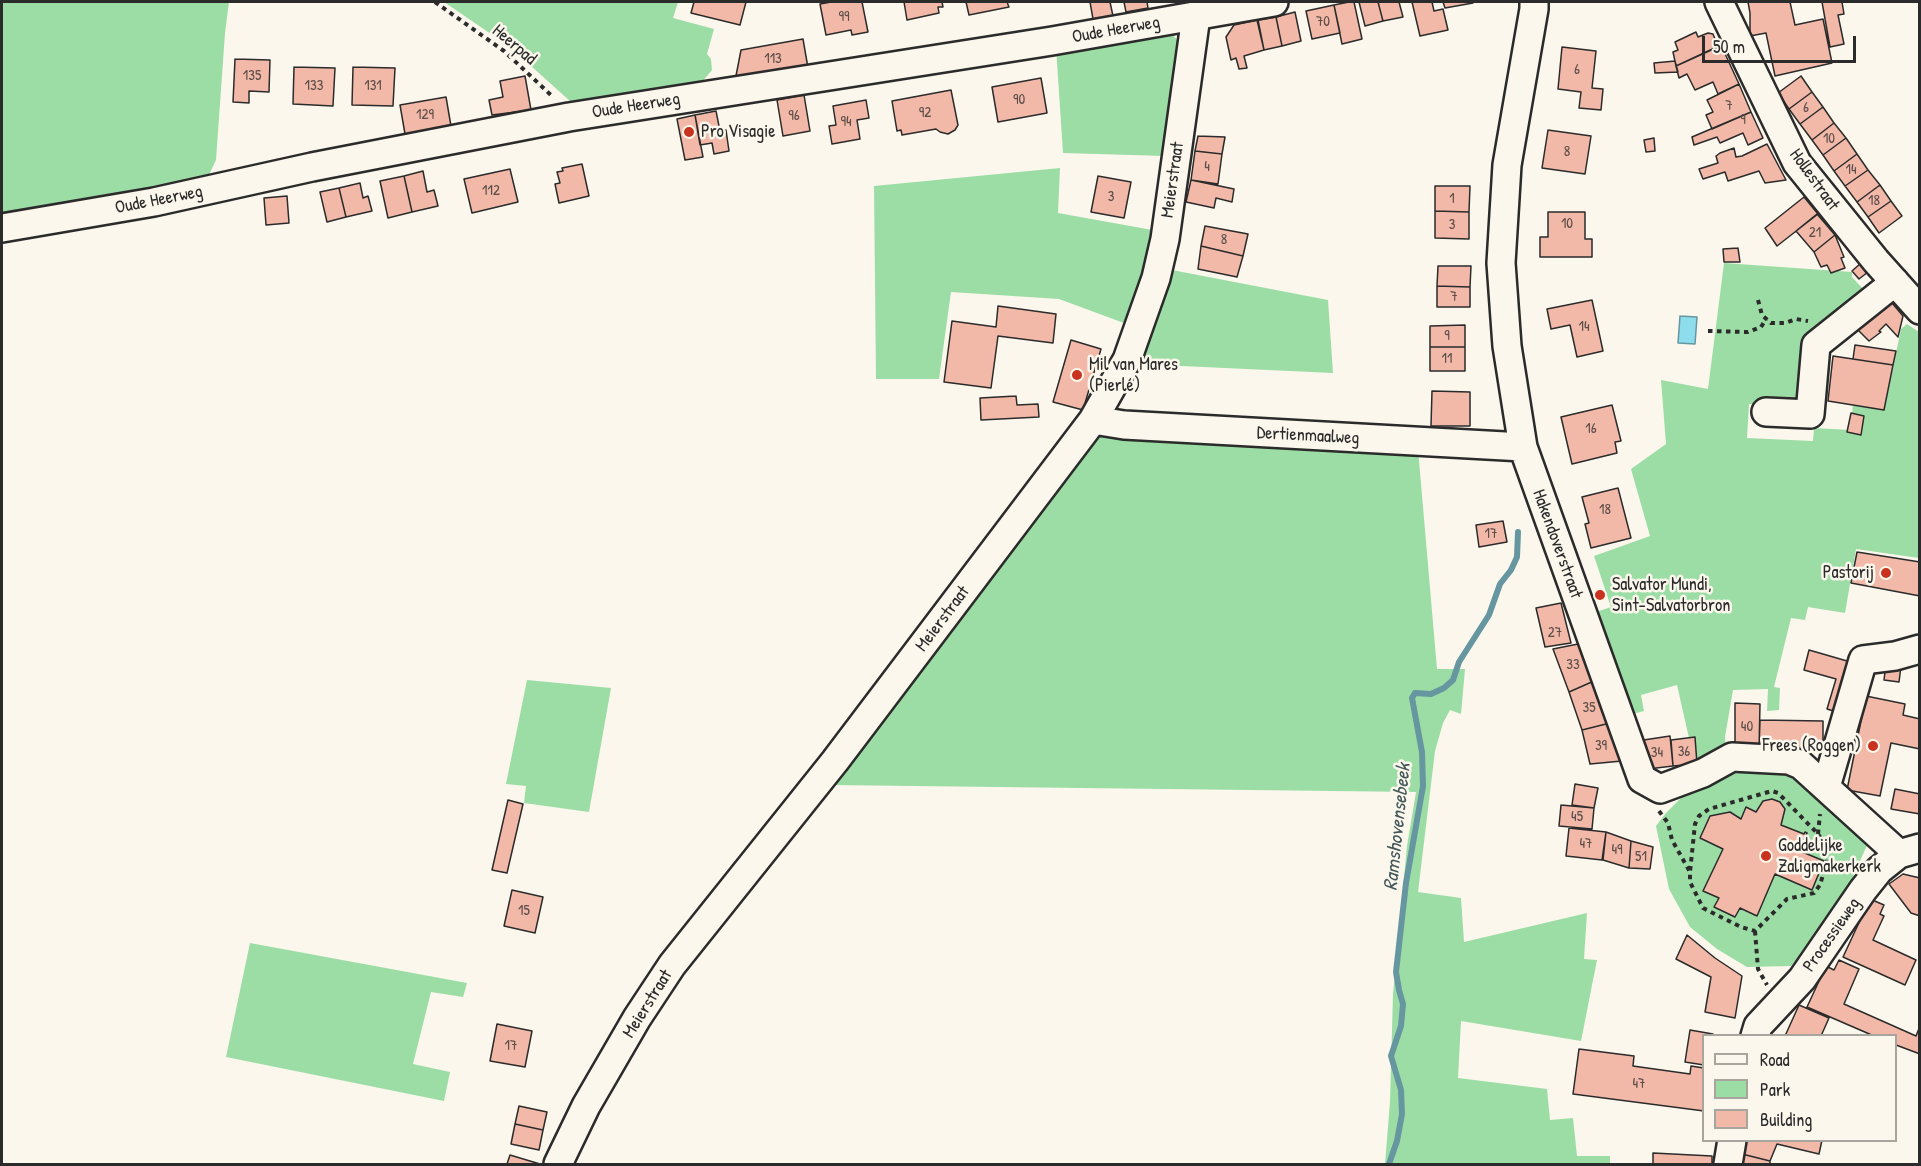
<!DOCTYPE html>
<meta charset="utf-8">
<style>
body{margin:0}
#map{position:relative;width:1921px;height:1166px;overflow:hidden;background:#fbf7ec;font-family:"Patrick Hand",sans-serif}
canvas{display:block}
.frame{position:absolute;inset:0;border:3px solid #2b2b2b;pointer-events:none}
.legend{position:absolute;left:1702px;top:1034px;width:195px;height:108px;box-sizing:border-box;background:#fbf7ec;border:2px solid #a8a59f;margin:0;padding:8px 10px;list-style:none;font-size:18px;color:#2b2b2b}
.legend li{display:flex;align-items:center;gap:12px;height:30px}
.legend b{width:30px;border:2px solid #a8a59f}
.scale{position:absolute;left:1702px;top:36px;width:154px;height:27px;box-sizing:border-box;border:3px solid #2b2b2b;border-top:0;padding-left:8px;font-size:18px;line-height:21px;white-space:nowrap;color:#2b2b2b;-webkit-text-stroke:4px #fbf7ec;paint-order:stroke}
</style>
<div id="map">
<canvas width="1921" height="1166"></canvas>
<div class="frame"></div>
<ul class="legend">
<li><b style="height:8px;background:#fbf7ec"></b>Road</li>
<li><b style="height:16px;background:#9cdda6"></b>Park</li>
<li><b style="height:16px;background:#f2b9a8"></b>Building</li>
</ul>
<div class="scale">50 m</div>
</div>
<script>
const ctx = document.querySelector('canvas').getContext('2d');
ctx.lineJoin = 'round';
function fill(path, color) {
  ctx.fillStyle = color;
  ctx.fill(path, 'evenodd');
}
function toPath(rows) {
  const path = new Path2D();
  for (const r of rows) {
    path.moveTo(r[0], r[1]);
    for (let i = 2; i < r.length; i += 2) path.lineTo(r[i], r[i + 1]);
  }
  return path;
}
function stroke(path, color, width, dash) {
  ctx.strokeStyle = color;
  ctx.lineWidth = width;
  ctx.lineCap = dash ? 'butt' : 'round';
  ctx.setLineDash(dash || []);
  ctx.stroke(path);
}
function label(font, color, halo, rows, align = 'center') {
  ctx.font = font + ' "Patrick Hand",sans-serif';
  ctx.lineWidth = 5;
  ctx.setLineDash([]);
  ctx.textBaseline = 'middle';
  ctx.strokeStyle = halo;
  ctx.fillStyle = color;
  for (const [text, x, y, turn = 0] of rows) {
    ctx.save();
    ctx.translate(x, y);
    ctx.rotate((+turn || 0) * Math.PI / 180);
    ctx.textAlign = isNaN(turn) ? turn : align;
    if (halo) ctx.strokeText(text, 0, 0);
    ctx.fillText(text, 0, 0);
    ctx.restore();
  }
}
fill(toPath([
 [2,2,229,2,225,33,216,160,208,177,119,200,2,218],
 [444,2,678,2,673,18,714,29,707,54,711,59,712,70,701,83,571,102,510,47],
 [1169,31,1179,42,1181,54,1165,156,1063,153,1056,47],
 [1060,168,1058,213,1158,231,1132,326,1059,299,951,292,939,379,876,379,874,186],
 [1724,263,1852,272,1852,277,1864,290,1833,324,1802,407,1749,404,1747,438,1813,441,1814,428,1851,430,1853,403,1885,407,1901,329,1907,324,1919,332,1919,558,1856,549,1845,613,1808,607,1805,620,1791,618,1774,687,1780,688,1779,710,1767,711,1768,689,1733,690,1725,737,1726,751,1697,764,1695,738,1689,738,1677,685,1641,695,1644,711,1629,715,1596,612,1611,607,1594,556,1650,536,1631,469,1666,444,1661,380,1708,389],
 [1172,270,1328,300,1333,373,1138,364,1147,348],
 [1100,430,1418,449,1437,669,1465,669,1461,714,1450,710,1443,723,1435,751,1418,892,1461,898,1464,942,1587,913,1584,959,1597,960,1581,1041,1461,1021,1458,1078,1547,1089,1550,1120,1573,1118,1577,1156,1610,1156,1610,1164,1385,1164,1390,1102,1393,994,1407,846,1416,792,831,785],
 [527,680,611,688,589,812,524,803,526,786,506,784],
 [1789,769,1868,843,1845,895,1818,935,1791,966,1747,967,1717,949,1690,927,1669,889,1656,826,1666,813,1685,794,1724,771],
 [250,943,467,983,463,997,431,992,413,1064,450,1072,444,1101,226,1057]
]), '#9cdda6');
const water = toPath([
 [1680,316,1697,317,1695,344,1678,343,1680,316]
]);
fill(water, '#8eddec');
stroke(water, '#66969f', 1.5);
stroke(toPath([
 [1389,1164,1397,1141,1402,1114,1401,1090,1391,1056,1401,1026,1403,1004,1399,990,1396,972,1406,883,1423,786,1422,752,1412,698,1415,693,1431,694,1444,688,1453,680,1459,662,1489,615,1500,584,1511,570,1517,557,1518,532]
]), '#66969f', 6);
const building = toPath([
 [694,2,746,2,740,25,691,13,694,2],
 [831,2,862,2,868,32,852,35,851,30,826,35,820,4,831,2],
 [904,2,942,2,943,7,938,7,939,13,907,20,904,2],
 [966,2,1007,2,1009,7,969,15,966,2],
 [1090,2,1110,2,1113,16,1093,19,1090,2],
 [1124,2,1147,2,1148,8,1126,12,1124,2],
 [1349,2,1354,2,1362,39,1342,44,1334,5,1349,2],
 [1359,2,1378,2,1383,21,1365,26,1359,2],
 [1378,2,1399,2,1403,17,1383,21,1378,2],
 [1412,2,1432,2,1434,11,1443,9,1448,30,1420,36,1412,2],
 [1443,2,1473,2,1473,3,1445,8,1443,2],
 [1748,2,1790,2,1795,25,1823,19,1832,63,1775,76,1766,33,1750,36,1750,13,1748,2],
 [1822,2,1842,2,1844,14,1838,15,1844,44,1830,47,1822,2],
 [1334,5,1340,33,1312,39,1306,11,1334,5],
 [1295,12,1301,41,1282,46,1276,17,1295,12],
 [1276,17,1282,46,1264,50,1258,20,1276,17],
 [1257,20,1264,50,1244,56,1247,68,1239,69,1236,58,1231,60,1226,37,1234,25,1257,20],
 [1696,32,1698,37,1708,33,1713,34,1718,47,1676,66,1673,52,1678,50,1675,42,1696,32],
 [803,39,808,68,735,81,741,50,803,39],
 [1721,45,1739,84,1718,94,1713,82,1695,90,1687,74,1679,78,1676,66,1721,45],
 [1562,47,1596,51,1592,88,1603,89,1601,110,1579,108,1581,92,1558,89,1562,47],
 [235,59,270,60,269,92,249,91,249,103,233,102,235,59],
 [1675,61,1678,72,1655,73,1654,63,1675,61],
 [294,67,335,68,333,106,293,104,294,67],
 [353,67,395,68,393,106,352,105,353,67],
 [525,76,531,110,492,115,489,100,503,97,500,81,525,76],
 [1801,76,1812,92,1789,109,1778,93,1801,76],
 [1041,78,1047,113,998,122,992,87,1041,78],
 [1739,84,1751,112,1712,129,1706,115,1713,112,1707,100,1739,84],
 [951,90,958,125,955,130,948,134,940,132,936,129,902,135,901,130,897,131,892,101,951,90],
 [1812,92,1823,107,1800,124,1789,109,1812,92],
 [804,95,810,131,783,136,777,100,804,95],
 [446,97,451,126,405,134,400,105,446,97],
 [866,100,869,118,857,120,860,139,832,144,829,126,836,125,833,106,866,100],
 [1823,107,1834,123,1812,140,1800,124,1823,107],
 [716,111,720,131,726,130,729,151,714,154,712,143,700,145,695,115,716,111],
 [1751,112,1763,138,1748,145,1743,133,1720,143,1717,137,1694,145,1692,137,1751,112],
 [695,115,703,157,685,160,677,119,695,115],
 [1834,123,1846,138,1823,155,1812,140,1834,123],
 [1548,130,1591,136,1585,174,1542,168,1548,130],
 [1198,136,1225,137,1222,154,1195,151,1198,136],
 [1654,138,1655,151,1646,152,1644,140,1654,138],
 [1846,138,1857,154,1834,171,1823,155,1846,138],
 [1767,144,1786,180,1765,183,1759,171,1728,181,1725,172,1703,179,1699,169,1718,163,1716,156,1720,153,1734,148,1736,157,1742,156,1767,144],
 [1195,151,1222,154,1218,184,1191,180,1195,151],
 [1857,154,1868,170,1845,186,1834,171,1857,154],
 [582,164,589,196,559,203,555,184,560,183,557,172,563,171,562,168,582,164],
 [510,169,518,202,472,213,464,179,510,169],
 [1868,170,1880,185,1857,202,1845,186,1868,170],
 [423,171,427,192,434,190,438,206,412,212,404,176,423,171],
 [404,176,412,212,388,218,380,181,404,176],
 [1098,176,1131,182,1124,218,1091,212,1098,176],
 [1191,180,1234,189,1232,202,1216,198,1214,208,1186,202,1191,180],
 [360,183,363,198,368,196,372,211,346,217,339,188,360,183],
 [1880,185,1891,201,1868,217,1857,202,1880,185],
 [1435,186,1470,186,1469,212,1435,211,1435,186],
 [339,188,346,217,327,222,320,192,339,188],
 [287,196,289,223,266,225,264,198,287,196],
 [1804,197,1818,214,1777,246,1765,228,1804,197],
 [1891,201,1902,216,1879,233,1868,217,1891,201],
 [1435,211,1469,212,1469,239,1435,238,1435,211],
 [1548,212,1585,212,1585,239,1592,239,1592,257,1540,257,1540,237,1548,237,1548,212],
 [1817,214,1835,235,1814,252,1796,231,1817,214],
 [1205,226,1248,234,1243,256,1201,246,1205,226],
 [1835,235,1844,257,1841,258,1845,268,1831,273,1827,265,1821,267,1814,252,1835,235],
 [1201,246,1243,256,1237,277,1198,269,1201,246],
 [1738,248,1740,262,1724,262,1723,249,1738,248],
 [1861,263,1868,272,1859,279,1852,271,1861,263],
 [1438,266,1471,266,1470,287,1437,286,1438,266],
 [1437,286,1470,287,1470,307,1437,307,1437,286],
 [1887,297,1903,316,1898,337,1886,324,1879,331,1881,332,1869,341,1853,325,1887,297],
 [1592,300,1603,351,1577,357,1570,325,1551,329,1547,309,1592,300],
 [998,306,1056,314,1053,343,998,336,991,388,944,382,952,321,996,327,998,306],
 [1465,325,1465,347,1430,347,1430,326,1465,325],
 [1071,340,1101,349,1083,410,1053,402,1071,340],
 [1855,345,1896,351,1893,365,1853,359,1855,345],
 [1430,347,1465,347,1465,371,1430,371,1430,347],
 [1833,356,1893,365,1884,410,1828,401,1833,356],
 [1432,391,1470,392,1470,426,1431,426,1432,391],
 [1016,396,1017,405,1038,404,1039,417,981,420,980,398,1016,396],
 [1612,405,1621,441,1615,442,1617,453,1572,464,1561,417,1612,405],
 [1851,413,1864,416,1861,435,1847,432,1851,413],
 [1618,488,1631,538,1591,548,1585,524,1589,523,1582,497,1618,488],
 [1503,521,1507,542,1479,547,1476,525,1503,521],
 [1857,552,1920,562,1920,596,1851,583,1857,552],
 [1561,603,1571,643,1545,647,1536,608,1561,603],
 [1578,644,1594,681,1569,692,1553,649,1578,644],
 [1809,650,1854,663,1840,713,1827,709,1836,679,1804,670,1809,650],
 [1886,664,1901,666,1899,682,1884,680,1886,664],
 [1594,681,1610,723,1582,730,1569,692,1594,681],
 [1866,696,1905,704,1903,715,1920,719,1920,749,1891,743,1880,796,1847,790,1866,696],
 [1735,703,1760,704,1759,750,1735,750,1735,703],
 [1760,720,1823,721,1823,749,1759,750,1760,720],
 [1610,723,1622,761,1590,764,1582,730,1610,723],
 [1670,736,1673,766,1648,769,1637,741,1670,736],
 [1695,737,1697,764,1673,766,1671,740,1695,737],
 [1575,784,1598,788,1594,808,1572,805,1575,784],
 [1895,789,1920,794,1920,814,1891,809,1895,789],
 [1772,799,1780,802,1785,809,1781,825,1804,834,1805,832,1807,833,1806,836,1809,837,1808,839,1805,838,1800,851,1824,861,1812,890,1775,874,1757,916,1740,908,1735,917,1714,907,1719,898,1703,891,1723,849,1700,838,1710,816,1730,812,1741,819,1746,807,1756,812,1763,801,1772,799],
 [508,800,523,804,507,873,492,870,508,800],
 [1561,805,1594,808,1592,829,1559,826,1561,805],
 [1569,828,1606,832,1602,860,1566,856,1569,828],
 [1606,832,1631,841,1629,868,1603,860,1606,832],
 [1631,841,1653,847,1650,869,1629,868,1631,841],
 [1903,874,1920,878,1920,916,1911,913,1889,884,1903,874],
 [512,890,543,897,535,933,504,926,512,890],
 [1870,899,1884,905,1880,914,1884,916,1873,940,1916,960,1905,985,1843,957,1870,899],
 [1687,935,1715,958,1742,976,1735,1018,1705,1012,1711,977,1676,959,1687,935],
 [1839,960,1859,969,1844,1004,1916,1036,1920,1026,1920,1054,1896,1045,1896,1036,1874,1036,1807,1007,1826,966,1834,970,1839,960],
 [1799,1005,1829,1018,1821,1036,1785,1036,1799,1005],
 [497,1024,532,1031,525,1067,490,1061,497,1024],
 [1690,1030,1713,1034,1713,1036,1704,1036,1704,1065,1685,1062,1690,1030],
 [1579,1049,1634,1056,1633,1066,1690,1074,1691,1066,1704,1068,1704,1111,1573,1094,1579,1049],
 [519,1106,547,1112,543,1130,515,1124,519,1106],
 [515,1124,543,1130,539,1150,511,1144,515,1124],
 [1745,1140,1822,1140,1819,1154,1777,1144,1770,1161,1742,1154,1745,1140],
 [1653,1153,1712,1156,1712,1164,1653,1164,1653,1153],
 [1742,1154,1770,1161,1770,1164,1741,1164,1742,1154],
 [510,1155,540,1164,507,1164,510,1155]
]);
fill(building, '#f2b9a8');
stroke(building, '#2b2b2b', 1.5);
const minor = toPath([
 [1534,2,1534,9,1507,165,1501,263,1507,346,1523,447,1642,779,1660,789,1703,773,1732,757,1789,760,1801,765,1899,854],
 [1719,2,1797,163,1876,261,1920,310],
 [2,228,154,202,312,167,569,117,1052,41,1274,2],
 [1766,412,1810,414,1816,345,1895,282],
 [1093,420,1124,425,1523,447],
 [1826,787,1863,660,1895,656,1920,649],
 [1755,1036,1758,1026,1802,979,1863,890,1879,870,1899,854,1920,848],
 [558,1164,586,1106,637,1018,672,965,835,761,1093,420,1127,360,1156,278,1165,239,1196,16],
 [1728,1164,1732,1140]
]);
stroke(minor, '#2b2b2b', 32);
stroke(toPath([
 [435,2,504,51,553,97],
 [1758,300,1762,315,1771,323,1785,323,1796,319,1808,321],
 [1708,331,1748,332,1761,327,1766,319],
 [1659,811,1668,823,1672,840,1690,872,1690,882,1703,908,1741,927,1755,931,1787,899,1814,893,1820,885,1827,861,1827,853,1825,845,1818,834,1786,801,1778,793,1772,791,1709,809,1699,816,1695,824,1690,872],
 [1818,834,1820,814],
 [1755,931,1758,969,1767,985]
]), '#2b2b2b', 4, [4.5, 4.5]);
stroke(minor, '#fbf7ec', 27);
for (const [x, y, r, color] of [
 [689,132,6,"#c8321e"],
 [1077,375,6,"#c8321e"],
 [1886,573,6,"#c8321e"],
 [1600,595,6,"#c8321e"],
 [1873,746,6,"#c8321e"],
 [1766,856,6,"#c8321e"]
]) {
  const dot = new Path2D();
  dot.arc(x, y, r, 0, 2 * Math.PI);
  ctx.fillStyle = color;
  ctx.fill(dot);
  stroke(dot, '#fbf7ec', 2);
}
label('15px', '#5d4e4a', null, [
 ["99",844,17],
 ["70",1323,22],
 ["113",773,59],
 ["6",1577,70],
 ["135",252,76],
 ["133",314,86],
 ["131",373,86],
 ["90",1019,100],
 ["7",1729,106],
 ["6",1806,108],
 ["92",925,113],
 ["129",425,115],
 ["96",794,116],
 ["9",1743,120],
 ["94",846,122],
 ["10",1829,139],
 ["8",1567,152],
 ["4",1207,167],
 ["14",1851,170],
 ["112",491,191],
 ["3",1111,197],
 ["1",1452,199],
 ["18",1874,201],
 ["10",1567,224],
 ["3",1452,225],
 ["21",1815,233],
 ["8",1224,240],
 ["7",1454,297],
 ["14",1584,327],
 ["9",1447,336],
 ["11",1447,359],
 ["16",1591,429],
 ["18",1605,510],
 ["17",1491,534],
 ["27",1555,633],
 ["33",1573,665],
 ["35",1589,708],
 ["40",1747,727],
 ["39",1601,746],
 ["36",1684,752],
 ["34",1657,753],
 ["45",1577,817],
 ["47",1586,844],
 ["49",1617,850],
 ["51",1641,857],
 ["15",524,911],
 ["17",511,1046],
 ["47",1639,1084]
]);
label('18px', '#2b2b2b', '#fbf7ec', [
 ["Oude Heerweg",1116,30,-10],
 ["Heerpad",514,45,40],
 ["Oude Heerweg",636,106,-9],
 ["Meierstraat",1173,180,-82],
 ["Hollestraat",1814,180,54],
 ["Oude Heerweg",159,200,-11],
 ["Dertienmaalweg",1308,436,3],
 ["Hakendoverstraat",1557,544,70],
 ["Meierstraat",943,619,-53],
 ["Processieweg",1832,935,-55],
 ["Meierstraat",648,1004,-58]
]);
label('18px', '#2b2b2b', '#fbf7ec', [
 ["Pro Visagie",701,132],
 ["Mil van Mares",1089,365],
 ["(Pierlé)",1089,386],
 ["Pastorij",1874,573,"right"],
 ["Salvator Mundi,",1612,585],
 ["Sint-Salvatorbron",1612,606],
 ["Frees (Roggen)",1861,746,"right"],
 ["Goddelijke",1778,846],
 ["Zaligmakerkerk",1778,867]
], 'left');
label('italic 20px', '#44585b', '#fbf7ec', [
 ["Ramshovensebeek",1398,827,-84]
]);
</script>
